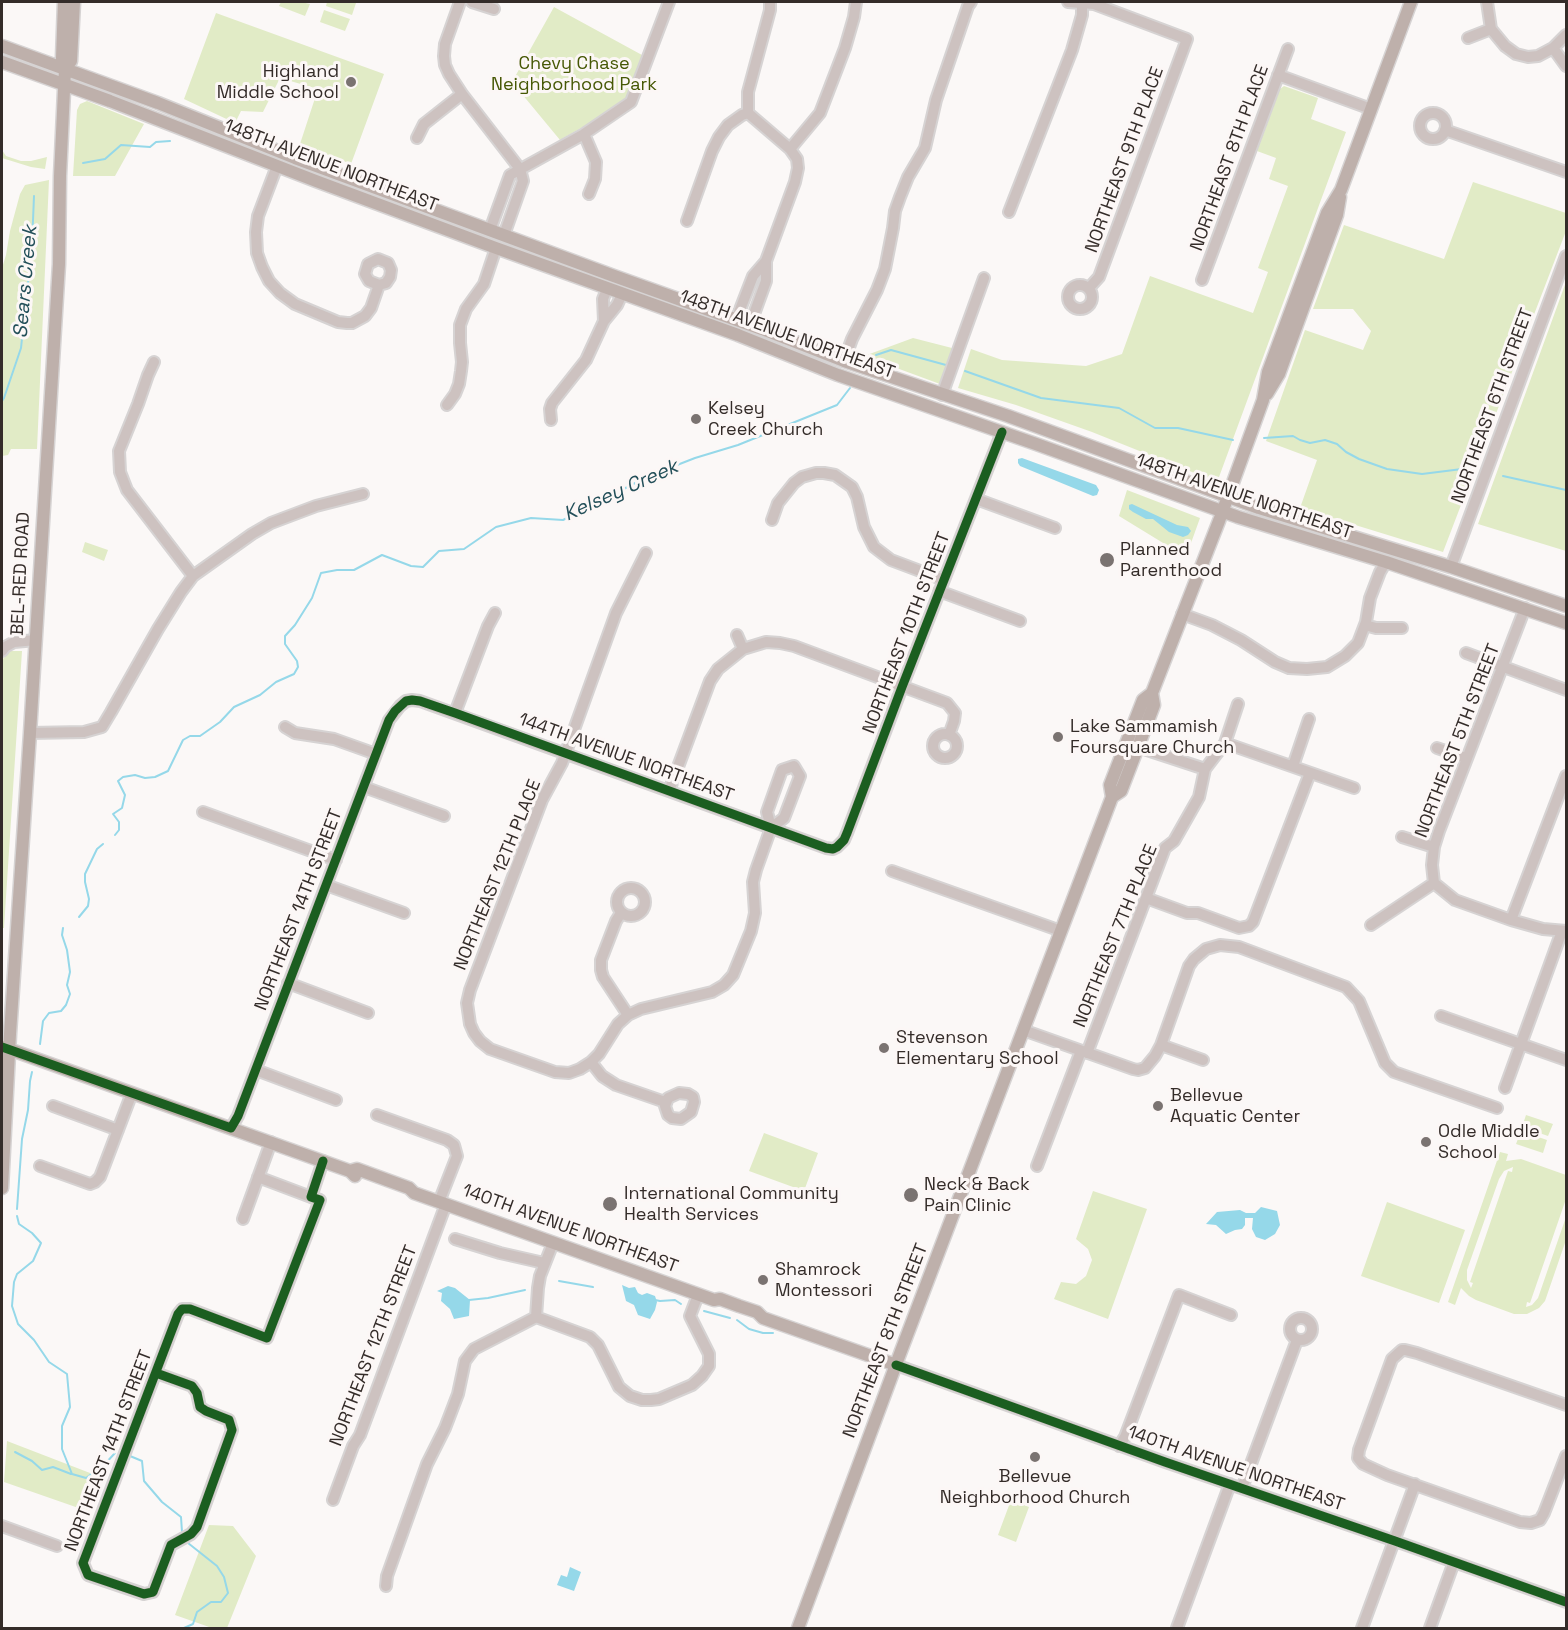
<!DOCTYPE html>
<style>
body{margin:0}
#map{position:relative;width:1568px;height:1630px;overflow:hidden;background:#fbf8f7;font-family:"Space Grotesk",sans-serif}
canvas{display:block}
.frame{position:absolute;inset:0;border:3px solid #342c29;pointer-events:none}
</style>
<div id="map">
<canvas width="1568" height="1630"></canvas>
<div class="frame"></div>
</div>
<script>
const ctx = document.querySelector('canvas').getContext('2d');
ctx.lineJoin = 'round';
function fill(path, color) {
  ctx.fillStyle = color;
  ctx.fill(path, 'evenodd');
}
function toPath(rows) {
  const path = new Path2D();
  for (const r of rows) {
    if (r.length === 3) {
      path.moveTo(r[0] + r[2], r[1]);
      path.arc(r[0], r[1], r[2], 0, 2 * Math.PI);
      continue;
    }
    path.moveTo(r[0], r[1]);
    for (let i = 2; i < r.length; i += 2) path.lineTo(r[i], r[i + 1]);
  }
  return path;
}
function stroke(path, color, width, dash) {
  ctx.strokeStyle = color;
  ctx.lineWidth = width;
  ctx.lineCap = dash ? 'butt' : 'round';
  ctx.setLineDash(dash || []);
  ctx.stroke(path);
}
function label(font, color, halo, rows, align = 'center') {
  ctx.font = font + ' "Space Grotesk",sans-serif';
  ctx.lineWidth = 6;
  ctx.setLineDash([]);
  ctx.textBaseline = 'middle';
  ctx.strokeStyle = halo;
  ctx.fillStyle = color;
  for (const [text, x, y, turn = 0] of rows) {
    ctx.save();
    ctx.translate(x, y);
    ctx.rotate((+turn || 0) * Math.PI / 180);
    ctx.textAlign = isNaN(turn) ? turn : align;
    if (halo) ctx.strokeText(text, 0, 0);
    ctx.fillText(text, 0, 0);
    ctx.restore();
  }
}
fill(toPath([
 [281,2,301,2,310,4,305,16,279,6],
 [327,2,351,2,356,3,352,15,326,6],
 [554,7,642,55,629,93,624,102,616,108,560,140,512,82],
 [324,10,350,19,345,31,320,22],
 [216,13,384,74,351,164,300,144,318,89,280,78,263,112,241,111,235,123,184,99],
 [1284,86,1318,98,1311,119,1346,132,1219,477,1212,480,1092,432,1016,405,958,388,971,349,1002,360,1086,366,1122,354,1150,276,1253,313,1268,272,1258,268,1288,186,1269,179,1276,158,1257,151,1280,89],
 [87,101,144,124,115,176,73,176,77,110,80,104],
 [2,150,6,156,21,161,31,161,47,157,45,169,31,167,2,158],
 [49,180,37,449,11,449,8,455,2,456,2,268,6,255,10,231,20,194,25,185],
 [1473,182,1566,213,1566,231,1443,552,1300,508,1317,460,1266,441,1305,330,1363,350,1371,331,1353,309,1313,309,1344,225,1444,259],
 [1566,282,1566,551,1478,524],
 [913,338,952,348,940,384,864,356],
 [1127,490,1200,518,1186,557,1119,516],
 [85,542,108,550,104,561,82,552],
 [10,651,22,651,4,928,2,928,2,660],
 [1526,1115,1553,1124,1548,1136,1522,1127],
 [1521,1131,1547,1140,1543,1153,1516,1144],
 [764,1133,818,1153,804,1191,749,1171],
 [1500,1152,1508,1154,1506,1161,1521,1159,1566,1175,1566,1199,1530,1303,1527,1302,1526,1307,1532,1305,1538,1298,1566,1217,1566,1240,1545,1301,1539,1308,1527,1314,1514,1314,1476,1300,1469,1296,1461,1288,1455,1305,1448,1302],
 [1513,1167,1512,1172,1508,1171,1470,1282,1473,1283,1471,1288,1467,1280,1467,1270,1499,1179,1504,1171],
 [1093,1191,1147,1209,1108,1319,1054,1299,1061,1282,1076,1284,1086,1276,1092,1260,1088,1249,1076,1239],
 [1387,1202,1465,1230,1439,1303,1361,1276],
 [7,1441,103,1478,90,1512,4,1482],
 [1011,1500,1029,1507,1016,1542,998,1535],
 [209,1525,233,1526,256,1556,227,1628,212,1628,175,1615]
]), '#e1ebc6');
fill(toPath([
 [1022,458,1096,485,1099,490,1097,495,1093,496,1020,466,1018,463,1018,459],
 [1132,504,1177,525,1188,527,1191,531,1188,535,1183,537,1169,532,1153,519,1146,519,1133,512,1129,509,1129,505],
 [1261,1207,1277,1211,1280,1225,1275,1234,1265,1240,1256,1237,1252,1229,1253,1218,1245,1218,1245,1225,1242,1229,1235,1230,1226,1234,1216,1225,1206,1224,1217,1212,1240,1210,1246,1213,1255,1213],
 [622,1285,629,1288,635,1287,638,1293,642,1295,647,1293,655,1296,657,1302,655,1310,650,1319,638,1315,634,1305,626,1301],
 [448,1286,455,1288,470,1300,469,1316,454,1319,450,1309,441,1301,442,1293,437,1291],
 [570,1567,581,1572,574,1591,557,1585,561,1575,567,1577]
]), '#95d8e9');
stroke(toPath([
 [83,163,105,159,121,145,150,147,156,142,170,141],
 [876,355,891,350,946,365],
 [965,371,1041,398,1119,408,1155,428,1178,428,1233,440],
 [2,401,4,398,21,348,32,245,34,196],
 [1264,438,1293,436,1300,440,1310,443,1325,440,1337,444,1346,452,1359,459,1387,469,1422,474,1470,468],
 [1503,476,1566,490],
 [115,835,119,830,119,822,113,814,122,808,125,795,118,781,123,777,135,775,145,778,155,777,168,771,183,740,190,736,200,736,220,722,234,707,260,695,276,682,294,674,298,667,297,661,285,644,285,636,295,625,312,598,321,573,337,570,354,570,382,555,411,566,423,567,439,551,464,549,496,527,531,518,563,520,649,476,695,458,738,445,837,405,850,388],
 [79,917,88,906,89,899,85,882,85,874,97,849,103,844],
 [40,1044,43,1021,49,1013,61,1011,66,1005,70,994,67,985,70,972,67,950,62,935,63,928],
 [17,1209,22,1139,28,1110,30,1081,32,1072],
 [17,1216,19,1224,32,1233,41,1243,33,1261,17,1274,14,1282,12,1306,18,1324,34,1340,49,1362,67,1374,70,1407,62,1426,62,1449,72,1474,86,1478,104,1465,115,1453],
 [559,1281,593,1287],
 [469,1300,488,1298,525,1290],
 [655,1300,660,1301,675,1300,681,1304],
 [704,1311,730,1318],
 [737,1320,749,1329,763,1333,773,1333],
 [15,1452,32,1461,42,1470,53,1467,71,1474],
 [130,1456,142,1461,144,1481,162,1502,181,1517,182,1532],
 [184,1628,193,1624,197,1612,211,1602,221,1602,228,1593,224,1577,217,1566,188,1543]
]), '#95d8e9', 2);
const minor = toPath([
 [472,2,494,9],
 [1068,2,1094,4,1187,39,1099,277,1089,288],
 [1491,29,1505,46,1516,54,1528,57,1538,56,1553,48,1566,35],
 [1468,38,1491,29,1487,2],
 [1553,48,1566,66],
 [1278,75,1371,109],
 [462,94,520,169,523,181,504,235],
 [748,113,790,149],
 [1433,126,13],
 [1445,130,1566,172],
 [417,138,424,124,462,94,449,74,445,65,444,56,445,44,460,2],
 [277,166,258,216,256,232,257,253,262,267,269,281,280,293,295,304,338,322,347,323,352,323,365,316,371,308,379,285,386,283,390,277,391,270,388,263,378,259,368,264,365,274,369,281,379,285],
 [589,194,595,179,596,162,584,134,631,102,669,2],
 [1009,212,1072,50,1082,15,1082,3],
 [687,221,712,151,719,137,728,125,742,115,748,113,748,92,770,10,770,2],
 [490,230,510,175,584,134],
 [1202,280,1288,49],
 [1080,297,12],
 [736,320,753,276,766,261,795,182,798,168,797,159,790,149,820,113,845,48,854,17,856,2],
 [604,321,603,299,607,289],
 [750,325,766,281,766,261],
 [844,361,852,339,877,290,885,269,893,228,895,211,900,197,908,177,925,148,936,100,968,6,971,2],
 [154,362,148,375,138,404,119,451,120,472,127,490,193,576],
 [942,395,984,278],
 [447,405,455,394,459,384,461,371,462,362,460,343,460,325,466,309,484,284,496,248],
 [551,420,550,409,552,403,586,360,604,321,617,305,622,294],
 [976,499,1055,528],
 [772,520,778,503,794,483,802,477,816,473,824,473,835,475,852,487,857,497,864,527,874,547,891,560,944,580],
 [646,553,616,613,562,763,542,800,470,990,467,1003,470,1024,474,1033,480,1041,490,1049,555,1072,569,1073,580,1069,591,1062,602,1076,616,1085,665,1102],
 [1451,567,1566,256],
 [939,591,1020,621],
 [1182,614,1212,625,1241,640,1275,662,1289,668,1307,669,1327,667,1345,656,1358,643,1366,622,1370,598,1380,572,1386,562],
 [1365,625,1376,628,1402,628],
 [737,635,743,649],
 [2,651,5,647,14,642,36,640],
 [1466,653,1566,690],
 [455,713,488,626,495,613],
 [285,727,295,733,334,739,376,754],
 [30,733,84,732,102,727,111,712,158,629,181,592,193,576,252,534,271,523,316,506,363,494],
 [945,746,12],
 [1225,743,1354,788],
 [1138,747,1205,769],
 [1437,748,1466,758],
 [1293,766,1309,719],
 [364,787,444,816],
 [669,791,710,681,718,669,743,649,766,642,780,643,794,646,947,703,955,713,954,721,949,735],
 [203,812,336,860],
 [1402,837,1434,847],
 [892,871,1061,931],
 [1434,883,1455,900,1511,920,1543,929,1566,931],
 [326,885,404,913],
 [631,902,14],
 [1146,898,1187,913,1198,913,1239,928,1249,926,1253,922,1310,773],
 [621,913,616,921,601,960,601,970,603,977,628,1015],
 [1511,920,1566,776],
 [1371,925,1434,883,1432,865,1434,847,1439,831,1525,608],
 [288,983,368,1013],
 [1441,1016,1566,1060],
 [1023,1030,1133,1069,1138,1070,1145,1068,1155,1056,1161,1045,1203,1060],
 [1161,1045,1189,966,1194,959,1206,949,1220,945,1239,947,1346,987,1359,1001,1385,1063,1394,1072,1497,1108],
 [1087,1053,1165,848,1174,841,1199,797,1205,769,1225,743,1238,704],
 [591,1062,599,1054,618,1024,628,1015,641,1009,712,992,724,985,733,975,751,931,755,913,753,882,756,870,771,828,784,818,800,776,794,766,782,770,767,812,771,828],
 [256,1070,336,1100],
 [1505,1088,1562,931],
 [679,1093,688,1094,693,1097,694,1102,691,1112,681,1119,672,1118,668,1115,665,1106,668,1098,679,1093],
 [53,1106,118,1130],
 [377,1115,447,1140,454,1145,457,1156,439,1202],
 [231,1128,238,1116,389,720,400,706,406,701,412,700,420,701,826,848,833,849,837,847,844,840,847,833,902,687,1002,432],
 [40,1166,90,1184,95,1182,100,1177,132,1093],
 [1037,1166,1081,1051],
 [258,1177,311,1197],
 [243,1219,271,1142],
 [455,1239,500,1253,544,1263],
 [536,1317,590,1337,598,1345,619,1387,630,1396,642,1400,651,1400,659,1399,692,1385,702,1376,709,1366,709,1354,690,1316,698,1295],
 [1301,1329,11],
 [896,1365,1165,1462,1395,1541,1566,1602],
 [156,1373,192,1386,197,1393,200,1407,206,1411,229,1420,232,1430,197,1527,191,1534,171,1545,153,1592,144,1594,88,1575,83,1563,178,1314,182,1309,190,1309,267,1338,320,1200,311,1197,323,1161],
 [1566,1405,1417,1353,1405,1350,1402,1350,1392,1359,1359,1450,1358,1458,1363,1464,1387,1475,1520,1522,1531,1523,1540,1520,1544,1513,1566,1456],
 [1119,1446,1125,1437,1179,1295,1231,1315],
 [1242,1488,1297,1340],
 [333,1500,353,1446,360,1435,446,1204],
 [2,1526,57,1546],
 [386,1586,387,1576,427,1464,445,1428,458,1394,465,1361,474,1349,536,1317,538,1288,540,1276,553,1243],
 [1177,1628,1230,1484],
 [1362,1628,1415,1484],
 [1430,1628,1454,1562]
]);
const major = toPath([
 [2,46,158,103,295,158,614,276,762,329,844,361,1008,416,1259,508,1451,567,1566,606],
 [2,62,110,101,316,181,496,248,738,335,838,375,1036,444,1238,517,1386,562,1566,623],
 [65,69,71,61,74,2],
 [1267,394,1279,374,1337,215,1340,197],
 [1112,797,1121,791,1138,747,1154,705,1152,693,1219,521,1263,400,1268,372,1327,213,1341,190,1411,2],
 [3,1047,350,1171,355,1176],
 [350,1171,357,1169,387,1180,409,1188,414,1193,714,1300,720,1299,739,1306,757,1312,763,1318,896,1365],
 [2,1188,10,1034,30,733,59,264,60,176,65,69,62,58,64,2],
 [798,1628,901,1351,1112,797,1110,785,1143,700,1152,693]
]);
stroke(minor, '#d6d3d3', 14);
stroke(major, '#d6d3d3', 15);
stroke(minor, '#cdc2c0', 10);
stroke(major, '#beb0ab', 12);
stroke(toPath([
 [2,1047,231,1128,238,1116,389,720,395,711,406,701,412,700,420,701,455,713,826,848,833,849,837,847,844,840,847,833,902,687,1002,432],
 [896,1365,1165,1462,1395,1541,1566,1602],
 [156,1373,192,1386,197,1393,200,1407,206,1411,229,1420,232,1430,197,1527,191,1534,171,1545,153,1592,144,1594,88,1575,83,1563,178,1314,182,1309,190,1309,267,1338,320,1200,311,1197,323,1161]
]), '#1b5e20', 9);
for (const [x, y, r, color] of [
 [351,82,6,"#7a7371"],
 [696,419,6,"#7a7371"],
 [1107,560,8,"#7a7371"],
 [1058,737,6,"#7a7371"],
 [884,1048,6,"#7a7371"],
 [1158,1106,6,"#7a7371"],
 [1426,1142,6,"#7a7371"],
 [911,1195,8,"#7a7371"],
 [610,1204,8,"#7a7371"],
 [763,1280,6,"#7a7371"],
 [1035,1457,6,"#7a7371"]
]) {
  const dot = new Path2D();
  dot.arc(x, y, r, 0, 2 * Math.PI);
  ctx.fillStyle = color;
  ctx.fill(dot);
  stroke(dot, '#fcf7f6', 2);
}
label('18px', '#465805', '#fcf7f6', [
 ["Chevy Chase",574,64],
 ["Neighborhood Park",574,85]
]);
label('18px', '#342c29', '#fcf7f6', [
 ["Highland",339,72,"right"],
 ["Middle School",339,93,"right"],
 ["Kelsey",708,409],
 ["Creek Church",708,430],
 ["Planned",1120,550],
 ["Parenthood",1120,571],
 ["Lake Sammamish",1070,727],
 ["Foursquare Church",1070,748],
 ["Stevenson",896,1038],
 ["Elementary School",896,1059],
 ["Bellevue",1170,1096],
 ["Aquatic Center",1170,1117],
 ["Odle Middle",1438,1132],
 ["School",1438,1153],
 ["Neck & Back",924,1185],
 ["Pain Clinic",924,1206],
 ["International Community",624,1194],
 ["Health Services",624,1215],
 ["Shamrock",775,1270],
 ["Montessori",775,1291],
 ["Bellevue",1035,1477,"center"],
 ["Neighborhood Church",1035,1498,"center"]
], 'left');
label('18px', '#342c29', '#fcf7f6', [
 ["NORTHEAST 8TH PLACE",1230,158,-70],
 ["NORTHEAST 9TH PLACE",1125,160,-70],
 ["148TH AVENUE NORTHEAST",331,166,21],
 ["148TH AVENUE NORTHEAST",787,335,20],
 ["NORTHEAST 6TH STREET",1493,406,-70],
 ["148TH AVENUE NORTHEAST",1244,497,19],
 ["BEL-RED ROAD",21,574,-87],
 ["NORTHEAST 10TH STREET",907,633,-69],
 ["NORTHEAST 5TH STREET",1458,741,-69],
 ["144TH AVENUE NORTHEAST",626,758,20],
 ["NORTHEAST 12TH PLACE",498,875,-68],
 ["NORTHEAST 14TH STREET",299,910,-69],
 ["NORTHEAST 7TH PLACE",1116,936,-68],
 ["140TH AVENUE NORTHEAST",570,1229,20],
 ["NORTHEAST 8TH STREET",886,1341,-69],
 ["NORTHEAST 12TH STREET",374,1346,-69],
 ["NORTHEAST 14TH STREET",109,1451,-69],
 ["140TH AVENUE NORTHEAST",1236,1469,19]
]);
label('italic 20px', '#234f59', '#fcf7f6', [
 ["Sears Creek",26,282,-85],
 ["Kelsey Creek",621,491,-24]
]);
</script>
